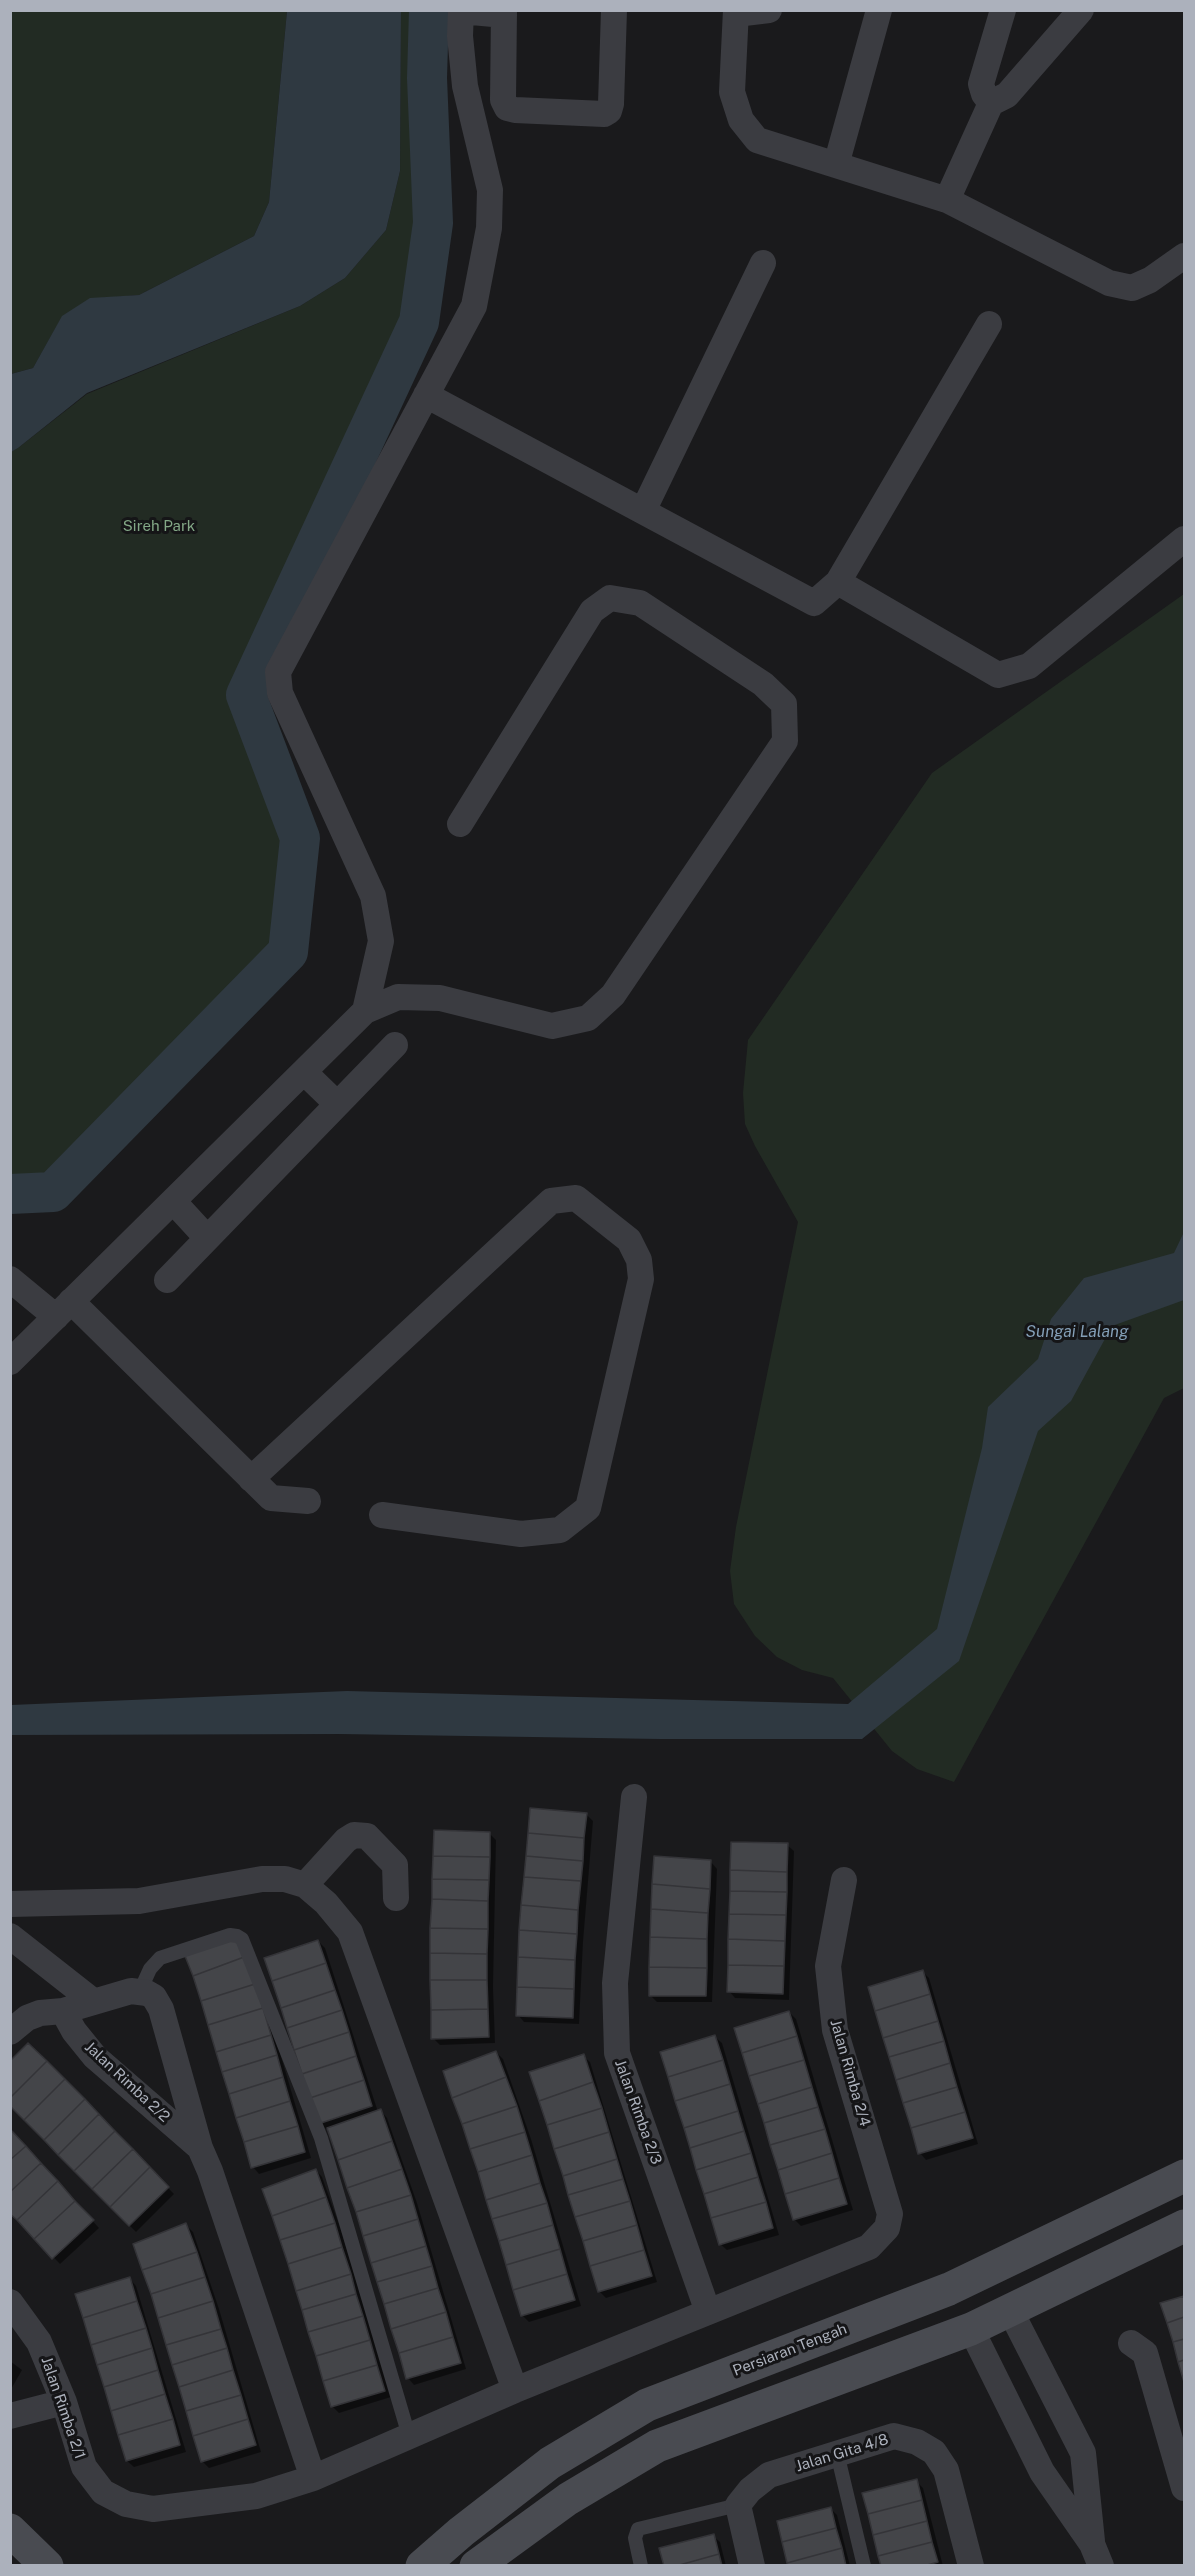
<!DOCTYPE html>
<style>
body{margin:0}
#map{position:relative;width:1195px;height:2576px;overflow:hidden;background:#1a1a1c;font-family:"Public Sans",sans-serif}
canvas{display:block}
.frame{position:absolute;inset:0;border:12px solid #acb1bc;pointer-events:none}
</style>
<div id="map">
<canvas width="1195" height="2576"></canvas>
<div class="frame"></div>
</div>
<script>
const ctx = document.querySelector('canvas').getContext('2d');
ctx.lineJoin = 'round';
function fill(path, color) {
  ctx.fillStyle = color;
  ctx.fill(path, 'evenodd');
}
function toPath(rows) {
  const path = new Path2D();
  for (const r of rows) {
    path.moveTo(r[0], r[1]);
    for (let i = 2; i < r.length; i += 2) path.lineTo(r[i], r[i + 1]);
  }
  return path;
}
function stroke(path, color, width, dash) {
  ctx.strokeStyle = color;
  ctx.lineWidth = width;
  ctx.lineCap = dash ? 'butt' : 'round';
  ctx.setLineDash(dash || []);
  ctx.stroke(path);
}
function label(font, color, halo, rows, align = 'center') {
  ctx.font = font + ' "Public Sans",sans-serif';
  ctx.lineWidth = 6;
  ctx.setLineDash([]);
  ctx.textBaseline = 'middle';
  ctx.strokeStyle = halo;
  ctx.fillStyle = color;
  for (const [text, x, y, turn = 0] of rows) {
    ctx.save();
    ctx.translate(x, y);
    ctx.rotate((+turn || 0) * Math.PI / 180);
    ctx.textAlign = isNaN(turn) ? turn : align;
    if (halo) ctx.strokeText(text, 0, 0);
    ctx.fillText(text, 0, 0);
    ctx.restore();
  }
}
fill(toPath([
 [11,11,287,11,269,202,254,236,139,295,90,299,62,317,33,368,11,374],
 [401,11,429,11,427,78,433,223,419,322,246,695,300,838,288,952,53,1192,11,1194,10,452,18,448,87,394,300,306,345,278,386,230,400,171],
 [1184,594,1184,1388,1164,1398,954,1782,917,1769,892,1751,833,1678,802,1670,777,1657,755,1636,734,1604,730,1571,736,1527,798,1222,755,1146,745,1124,743,1093,748,1040,932,773]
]), '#222b23');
fill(toPath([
 [287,11,401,11,400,171,386,230,345,278,300,306,87,393,18,448,11,452,11,374,33,368,62,316,90,298,139,295,254,236,269,202],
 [1184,1232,1184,1300,1112,1326,1071,1401,1038,1431,959,1661,862,1739,660,1739,340,1734,11,1735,11,1705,347,1691,848,1704,937,1629,982,1448,988,1407,1038,1359,1051,1319,1084,1278,1174,1253]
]), '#2f3941');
fill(toPath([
 [586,1814,593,1821,583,1942,579,2024,524,2022,518,2015],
 [490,1834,496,1840,493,1987,495,2043,440,2045,433,2038],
 [787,1845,794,1851,789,2000,735,1998,729,1991],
 [711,1862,717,1869,712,2002,657,2002,650,1995],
 [318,1941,325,1948,378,2112,381,2111,387,2118,417,2203,466,2369,414,2385,408,2378,329,2129,326,2129,320,2123],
 [187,1957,262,1992,311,2158,259,2174,253,2167],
 [922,1971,929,1978,978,2144,926,2160,920,2153],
 [789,2012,796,2019,853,2210,801,2226,794,2219],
 [715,2037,722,2043,779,2235,727,2250,720,2244],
 [28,2045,174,2194,136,2232,10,2105],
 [496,2052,503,2059,531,2139,581,2306,529,2322,522,2315],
 [583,2056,590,2062,657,2282,606,2298,599,2291],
 [10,2131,99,2228,60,2264,10,2212],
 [316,2170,322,2177,341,2230,391,2397,339,2413,332,2406,264,2190],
 [186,2225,193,2232,219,2309,261,2452,209,2468,202,2461],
 [130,2279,136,2286,186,2452,134,2467,127,2461],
 [1184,2297,1184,2377,1162,2304],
 [10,2361,22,2370,10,2391],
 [916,2481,923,2488,943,2566,882,2566],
 [831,2509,837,2515,850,2566,790,2566],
 [713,2536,720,2542,726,2566,665,2566]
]), '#0007');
stroke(toPath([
 [10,1194,53,1192,288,952,300,838,246,695,419,322,433,223,427,78,429,10]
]), '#2f3941', 40);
const building = toPath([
 [530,1808,587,1813,584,1838,528,1833,530,1808],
 [434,1830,490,1832,490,1857,433,1856,434,1830],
 [528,1833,584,1838,583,1861,526,1856,528,1833],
 [731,1842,788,1843,787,1872,730,1870,731,1842],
 [433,1856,490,1857,489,1880,432,1879,433,1856],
 [526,1856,583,1861,581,1881,524,1877,526,1856],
 [654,1856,711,1860,710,1889,652,1884,654,1856],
 [730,1870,787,1872,787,1892,730,1891,730,1870],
 [524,1877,581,1881,578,1910,521,1905,524,1877],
 [432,1879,489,1880,488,1901,432,1899,432,1879],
 [652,1884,710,1889,708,1913,651,1909,652,1884],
 [730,1891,787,1892,786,1915,729,1914,730,1891],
 [432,1899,488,1901,488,1929,430,1928,432,1899],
 [521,1905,578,1910,577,1934,519,1930,521,1905],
 [651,1909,708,1913,707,1939,650,1937,651,1909],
 [729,1914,786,1915,785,1941,728,1939,729,1914],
 [430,1928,488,1929,487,1954,430,1953,430,1928],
 [519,1930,577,1934,575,1960,518,1957,519,1930],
 [236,1937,244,1957,193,1976,185,1956,236,1937],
 [650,1937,707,1939,707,1968,649,1967,650,1937],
 [728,1939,785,1941,784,1966,728,1965,728,1939],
 [318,1940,326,1963,272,1981,264,1958,318,1940],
 [430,1953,487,1954,487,1980,430,1980,430,1953],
 [244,1957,255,1984,201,2001,193,1976,244,1957],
 [518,1957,575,1960,574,1989,517,1987,518,1957],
 [326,1963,335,1990,281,2008,272,1981,326,1963],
 [728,1965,784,1966,783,1994,727,1992,728,1965],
 [649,1967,707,1968,706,1996,649,1996,649,1967],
 [923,1970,930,1994,875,2011,868,1987,923,1970],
 [430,1980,487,1980,488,2009,431,2010,430,1980],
 [255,1984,263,2008,208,2025,201,2001,255,1984],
 [517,1987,574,1989,573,2018,516,2016,517,1987],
 [335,1990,342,2010,287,2028,281,2008,335,1990],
 [930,1994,938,2021,883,2038,875,2011,930,1994],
 [263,2008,271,2035,216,2052,208,2025,263,2008],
 [488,2009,489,2037,431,2039,431,2010,488,2009],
 [342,2010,349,2032,294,2050,287,2028,342,2010],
 [789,2011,797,2036,742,2053,734,2028,789,2011],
 [938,2021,944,2041,889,2057,883,2038,938,2021],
 [349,2032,356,2056,302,2074,294,2050,349,2032],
 [271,2035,277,2055,222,2072,216,2052,271,2035],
 [715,2035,723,2060,668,2077,660,2052,715,2035],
 [797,2036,804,2060,749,2076,742,2053,797,2036],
 [944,2041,950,2063,896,2080,889,2057,944,2041],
 [28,2043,47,2061,10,2098,10,2061,28,2043],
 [496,2051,506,2077,452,2098,443,2071,496,2051],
 [584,2054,593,2082,539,2101,529,2072,584,2054],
 [277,2055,283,2077,229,2094,222,2072,277,2055],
 [356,2056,364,2080,310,2098,302,2074,356,2056],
 [723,2060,730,2084,675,2101,668,2077,723,2060],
 [804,2060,812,2087,758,2104,749,2076,804,2060],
 [47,2061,65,2079,24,2120,10,2106,10,2098,47,2061],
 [950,2063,957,2087,903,2103,896,2080,950,2063],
 [283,2077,290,2101,236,2118,229,2094,283,2077],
 [506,2077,517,2106,462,2124,452,2098,506,2077],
 [65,2079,85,2099,44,2140,24,2120,65,2079],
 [364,2080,372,2106,318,2124,310,2098,364,2080],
 [593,2082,602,2108,547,2125,539,2101,593,2082],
 [730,2084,738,2111,684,2128,675,2101,730,2084],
 [812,2087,818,2107,764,2123,758,2104,812,2087],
 [957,2087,965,2112,911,2128,903,2103,957,2087],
 [85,2099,99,2114,58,2155,44,2140,85,2099],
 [290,2101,298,2126,244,2142,236,2118,290,2101],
 [517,2106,525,2132,470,2149,462,2124,517,2106],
 [818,2107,825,2129,770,2145,764,2123,818,2107],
 [602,2108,609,2132,554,2149,547,2125,602,2108],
 [381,2109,392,2141,338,2160,327,2128,381,2109],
 [738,2111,744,2131,690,2148,684,2128,738,2111],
 [965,2112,973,2138,918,2154,911,2128,965,2112],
 [99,2114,115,2131,74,2171,58,2155,99,2114],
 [298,2126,305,2152,251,2168,244,2142,298,2126],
 [825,2129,832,2153,778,2170,770,2145,825,2129],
 [12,2131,26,2146,10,2160,10,2132,12,2131],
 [115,2131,133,2149,92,2189,74,2171,115,2131],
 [744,2131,751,2153,696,2170,690,2148,744,2131],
 [525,2132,532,2155,478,2172,470,2149,525,2132],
 [609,2132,617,2159,563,2176,554,2149,609,2132],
 [392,2141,402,2169,347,2188,338,2160,392,2141],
 [26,2146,41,2163,10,2192,10,2160,26,2146],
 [133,2149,150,2167,110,2207,92,2189,133,2149],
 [751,2153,758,2177,704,2194,696,2170,751,2153],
 [832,2153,839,2178,785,2194,778,2170,832,2153],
 [532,2155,540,2183,486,2200,478,2172,532,2155],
 [617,2159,623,2179,568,2195,563,2176,617,2159],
 [41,2163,58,2181,17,2220,10,2214,10,2192,41,2163],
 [150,2167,169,2187,129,2226,110,2207,150,2167],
 [316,2169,326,2197,272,2216,262,2189,316,2169],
 [402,2169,411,2195,356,2212,347,2188,402,2169],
 [758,2177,766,2202,711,2218,704,2194,758,2177],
 [839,2178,847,2204,793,2220,785,2194,839,2178],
 [623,2179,630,2201,575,2217,568,2195,623,2179],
 [58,2181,75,2201,34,2239,17,2220,58,2181],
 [540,2183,547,2203,492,2219,486,2200,540,2183],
 [411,2195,418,2219,363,2236,356,2212,411,2195],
 [326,2197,335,2223,280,2240,272,2216,326,2197],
 [75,2201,94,2220,52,2259,34,2239,75,2201],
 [630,2201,637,2225,583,2241,575,2217,630,2201],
 [766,2202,773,2228,719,2245,711,2218,766,2202],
 [547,2203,553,2225,499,2241,492,2219,547,2203],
 [418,2219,426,2246,371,2263,363,2236,418,2219],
 [186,2223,197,2252,142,2270,133,2244,186,2223],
 [335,2223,342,2247,288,2264,280,2240,335,2223],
 [553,2225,560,2249,506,2265,499,2241,553,2225],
 [637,2225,644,2250,590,2266,583,2241,637,2225],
 [426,2246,432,2266,377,2282,371,2263,426,2246],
 [342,2247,351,2274,296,2291,288,2264,342,2247],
 [560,2249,567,2274,513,2290,506,2265,560,2249],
 [644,2250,652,2276,598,2292,590,2266,644,2250],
 [197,2252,205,2277,151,2294,142,2270,197,2252],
 [432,2266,438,2288,384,2304,377,2282,432,2266],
 [351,2274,356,2294,302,2310,296,2291,351,2274],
 [567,2274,575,2300,521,2316,513,2290,567,2274],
 [130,2277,137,2301,83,2318,75,2294,130,2277],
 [205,2277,213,2301,158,2318,151,2294,205,2277],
 [438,2288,446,2312,391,2329,384,2304,438,2288],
 [356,2294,363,2316,308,2332,302,2310,356,2294],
 [1184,2296,1184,2317,1167,2323,1160,2303,1184,2296],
 [137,2301,146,2328,91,2345,83,2318,137,2301],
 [213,2301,221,2329,166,2345,158,2318,213,2301],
 [446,2312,453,2337,399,2353,391,2329,446,2312],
 [363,2316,370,2340,316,2356,308,2332,363,2316],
 [1184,2317,1184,2339,1173,2342,1167,2323,1184,2317],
 [146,2328,152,2348,97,2365,91,2345,146,2328],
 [221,2329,227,2348,172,2365,166,2345,221,2329],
 [453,2337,461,2363,406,2379,399,2353,453,2337],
 [1184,2339,1184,2360,1178,2362,1173,2342,1184,2339],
 [370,2340,377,2365,323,2381,316,2356,370,2340],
 [152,2348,158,2370,104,2387,97,2365,152,2348],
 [227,2348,233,2370,179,2387,172,2365,227,2348],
 [1184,2360,1184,2382,1178,2362,1184,2360],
 [377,2365,385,2391,331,2407,323,2381,377,2365],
 [158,2370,165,2394,111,2411,104,2387,158,2370],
 [233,2370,241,2395,186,2411,179,2387,233,2370],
 [165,2394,173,2419,118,2435,111,2411,165,2394],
 [241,2395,248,2419,193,2436,186,2411,241,2395],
 [173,2419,180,2445,126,2461,118,2435,173,2419],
 [248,2419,256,2445,201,2462,193,2436,248,2419],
 [917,2479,922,2500,868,2514,862,2493,917,2479],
 [922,2500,927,2521,873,2535,868,2514,922,2500],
 [831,2507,836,2528,782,2542,777,2521,831,2507],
 [927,2521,932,2542,878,2556,873,2535,927,2521],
 [836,2528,842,2548,787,2563,782,2542,836,2528],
 [714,2534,719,2554,676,2566,664,2566,659,2548,714,2534],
 [932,2542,938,2562,924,2566,881,2566,878,2556,932,2542],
 [842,2548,846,2566,788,2566,787,2563,842,2548],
 [719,2554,722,2566,676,2566,719,2554]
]);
fill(building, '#444549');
stroke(building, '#343438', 1.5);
stroke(toPath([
 [140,1991,150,1969,160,1958,230,1935,237,1936,242,1939,321,2138,409,2436],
 [837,2453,864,2566],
 [641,2566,635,2538,638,2529,738,2505]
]), '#3b3c41', 14);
stroke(toPath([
 [504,10,503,100,507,108,515,110,604,114,609,111,611,104,614,10],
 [736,10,732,92,741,120,757,140,947,200,1109,283,1132,288,1150,280,1184,256],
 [461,11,504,15],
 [736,14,769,10],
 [991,103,984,94,981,84,1003,10],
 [836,165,879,10],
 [947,200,991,103,1007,95,1081,10],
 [426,395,814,603,838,582,989,324],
 [643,511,763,263],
 [838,582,998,675,1029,666,1184,539],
 [365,1011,381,941,373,896,280,693,278,672,474,306,489,228,490,190,465,86,460,36,461,10],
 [304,1072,337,1104],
 [173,1201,207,1238],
 [10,1279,56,1317],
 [167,1280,395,1045],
 [71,1301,271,1498,308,1501],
 [10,1362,365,1011,398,997,440,998,552,1026,588,1018,613,995,785,741,784,704,763,684,640,603,610,598,592,611,460,824],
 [251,1479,551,1201,576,1198,629,1240,639,1260,641,1279,588,1508,560,1530,521,1534,382,1515],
 [634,1797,615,1983,617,2053,708,2312],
 [305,1885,346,1840,354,1835,367,1836,395,1865,396,1898],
 [10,1904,139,1901,262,1879,285,1879,305,1885,326,1903,350,1932,515,2390],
 [10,1936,94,2002],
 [10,2032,27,2018,40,2013,63,2011],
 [200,2148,161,2009,154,1997,147,1993,131,1991,63,2011,74,2031,95,2057,200,2148,210,2171,313,2478],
 [10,2302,39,2342,64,2402,84,2467,103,2492,126,2504,153,2509,256,2496,313,2478,515,2390,869,2247,887,2228,890,2214,835,2030,828,1966,844,1880],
 [1010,2310,1083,2453,1092,2541],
 [971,2329,1042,2472,1092,2544,1101,2566],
 [1131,2343,1145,2353,1184,2488],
 [10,2416,64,2402],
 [752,2566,738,2505,750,2490,769,2475,894,2436,917,2442,934,2452,946,2470,971,2566]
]), '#3b3c41', 26);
stroke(toPath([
 [10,2530,47,2566],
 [422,2566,461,2532,550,2463,647,2405,949,2289,1184,2176],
 [476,2566,568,2499,657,2446,971,2329,1184,2226]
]), '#494b51', 33);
label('15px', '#83a786', '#151517', [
 ["Sireh Park",159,526]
]);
label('15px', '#acb1bc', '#151517', [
 ["Jalan Rimba 2/4",850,2073,74],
 ["Jalan Rimba 2/2",127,2082,43],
 ["Jalan Rimba 2/3",638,2112,70],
 ["Persiaran Tengah",790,2350,-21],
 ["Jalan Rimba 2/1",63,2408,71],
 ["Jalan Gita 4/8",842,2453,-17]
]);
label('italic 16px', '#849fb7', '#151517', [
 ["Sungai Lalang",1077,1332]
]);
</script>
